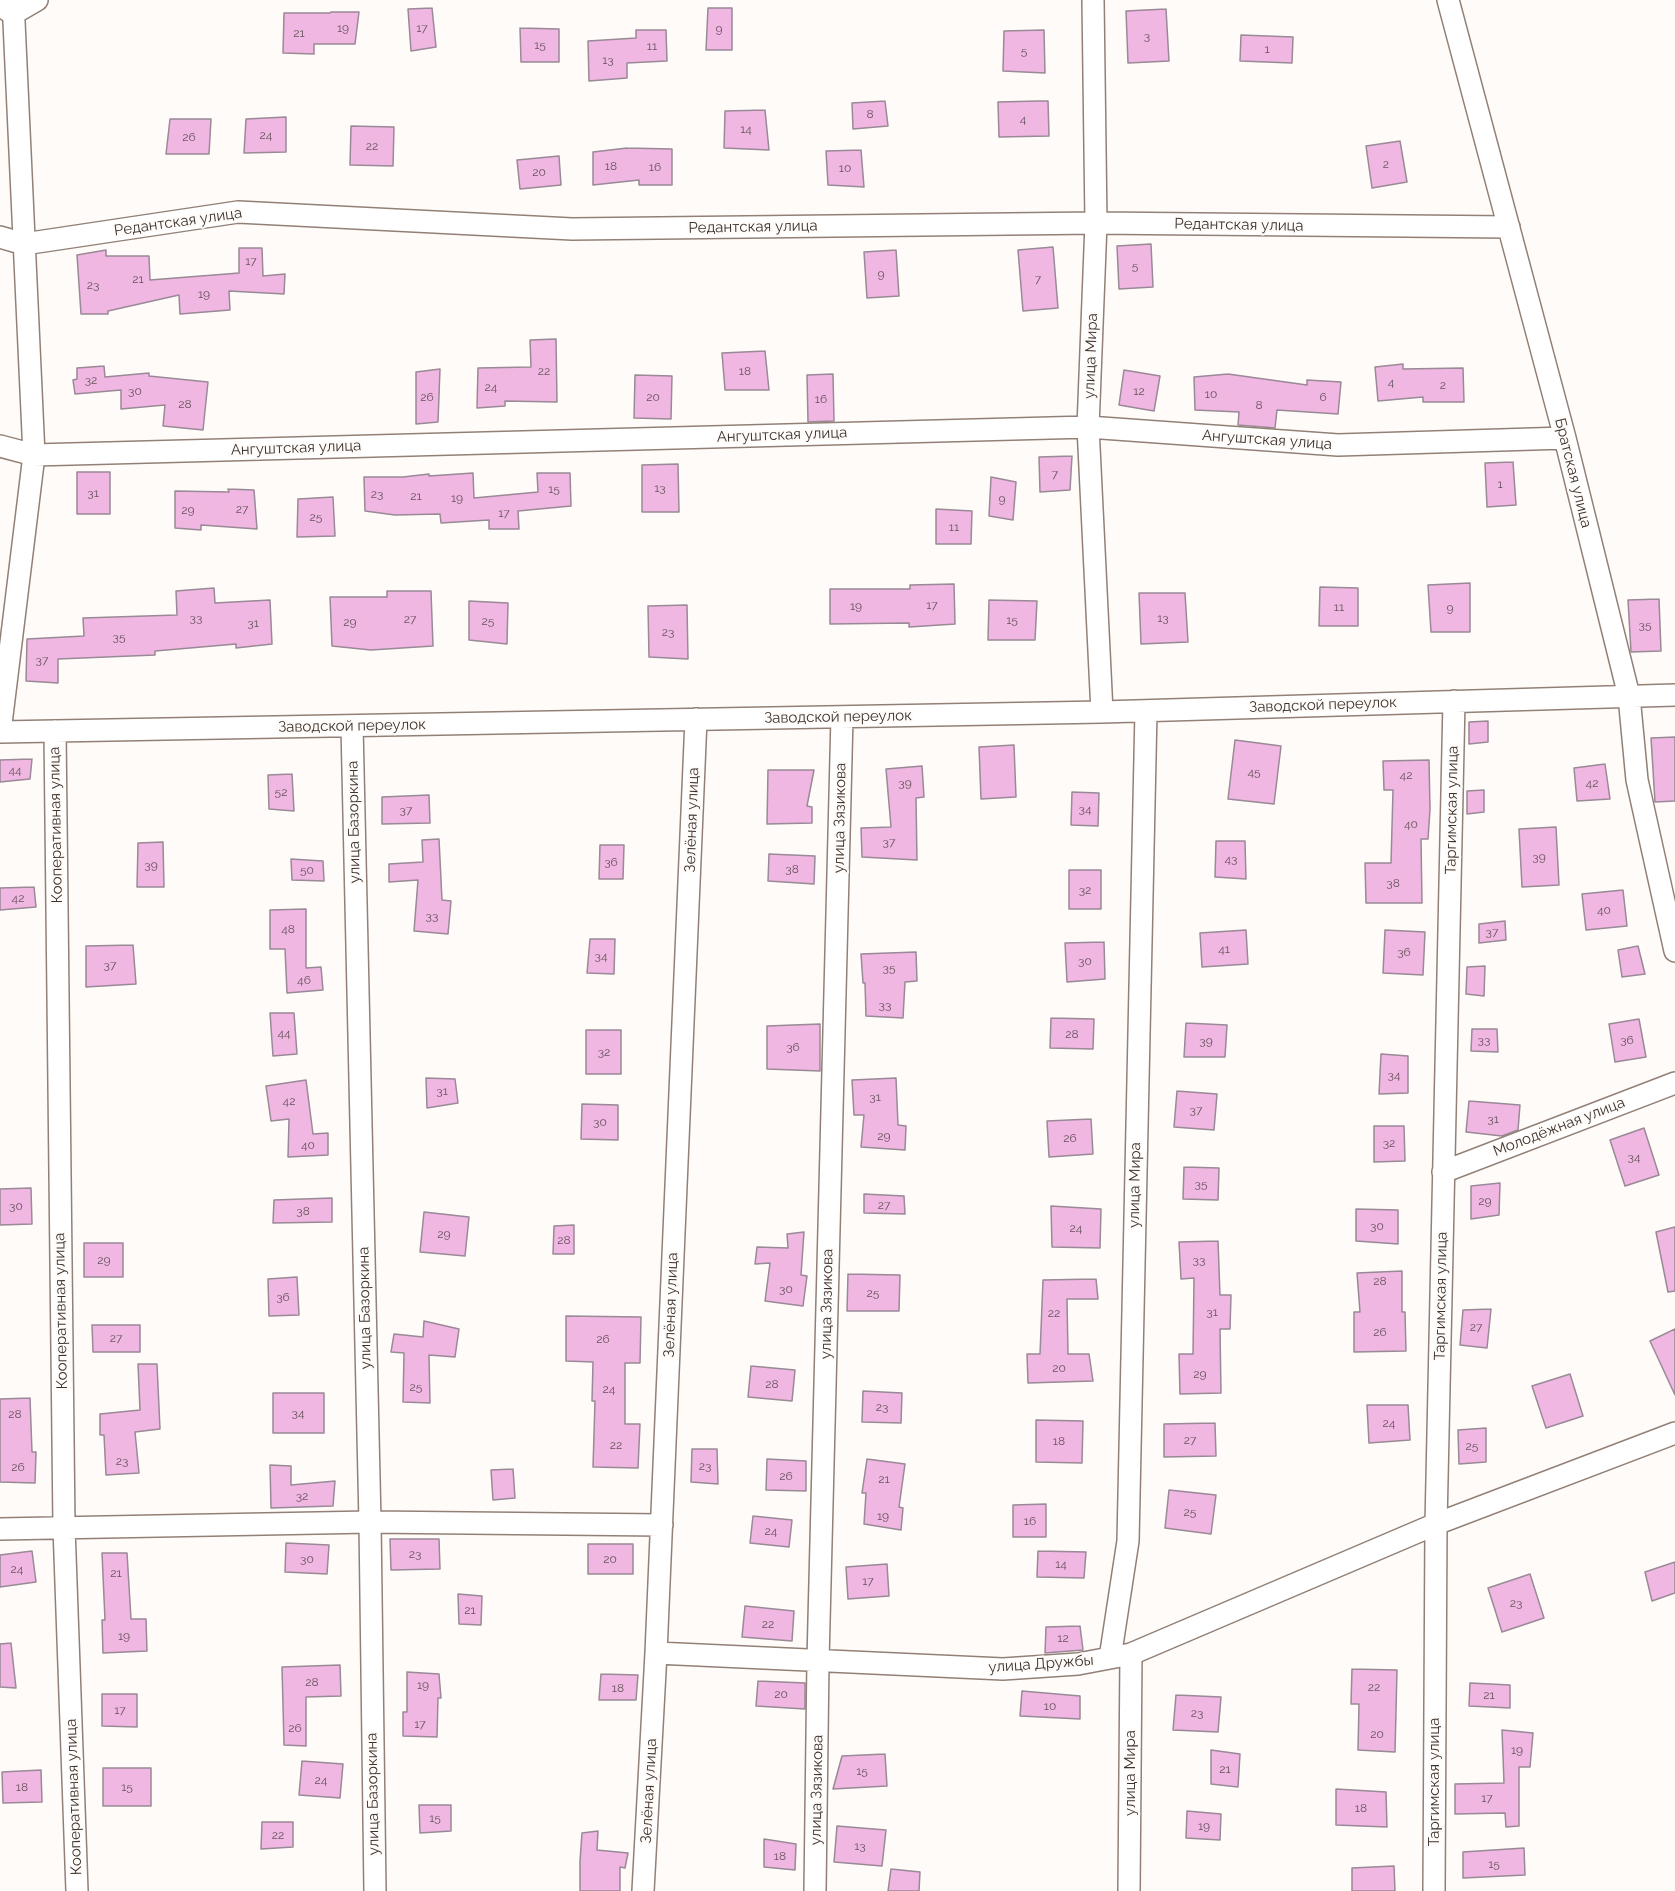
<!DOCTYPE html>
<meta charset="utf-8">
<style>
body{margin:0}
canvas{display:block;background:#fffbf8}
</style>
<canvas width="1675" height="1891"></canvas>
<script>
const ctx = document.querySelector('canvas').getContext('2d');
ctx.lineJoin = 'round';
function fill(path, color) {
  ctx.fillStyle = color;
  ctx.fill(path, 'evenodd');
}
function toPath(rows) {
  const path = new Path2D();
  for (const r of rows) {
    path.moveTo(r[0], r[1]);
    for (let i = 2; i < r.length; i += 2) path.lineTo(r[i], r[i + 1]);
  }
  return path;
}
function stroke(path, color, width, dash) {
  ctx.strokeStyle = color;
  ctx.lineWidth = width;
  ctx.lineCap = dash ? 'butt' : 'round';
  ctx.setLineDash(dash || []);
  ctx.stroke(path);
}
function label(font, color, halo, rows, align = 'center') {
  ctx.font = font + ' Raleway,sans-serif';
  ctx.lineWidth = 4.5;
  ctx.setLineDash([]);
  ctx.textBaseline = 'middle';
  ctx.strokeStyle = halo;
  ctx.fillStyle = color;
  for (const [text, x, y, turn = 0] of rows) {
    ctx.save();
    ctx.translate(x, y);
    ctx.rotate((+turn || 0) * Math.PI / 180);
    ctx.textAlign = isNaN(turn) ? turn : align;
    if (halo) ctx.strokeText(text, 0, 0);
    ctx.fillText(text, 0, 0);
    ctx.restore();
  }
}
const building = toPath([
 [432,8,436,47,411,51,408,9,432,8],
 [708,8,732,8,732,50,706,50,708,8],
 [1166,9,1169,61,1128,63,1126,11,1166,9],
 [331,12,359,12,355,44,314,44,314,54,283,53,284,13,330,13,331,12],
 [520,28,559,29,559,62,521,62,520,28],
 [636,30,666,30,667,61,627,63,627,78,589,81,588,41,636,38,636,30],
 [1044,30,1045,73,1003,71,1004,31,1044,30],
 [1241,35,1293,37,1292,63,1240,61,1241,35],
 [885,101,888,126,853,129,852,103,885,101],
 [1038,101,1048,101,1049,136,999,137,998,102,1038,101],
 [765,110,769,150,724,148,725,111,765,110],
 [286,117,286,152,244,153,246,119,286,117],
 [170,119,211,119,209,154,166,154,170,119],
 [351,126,394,127,393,166,350,165,351,126],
 [1400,141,1407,182,1372,188,1366,146,1400,141],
 [627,148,672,149,672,185,639,185,639,180,593,185,593,152,627,148],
 [861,150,864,187,828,185,826,151,861,150],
 [559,156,561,185,520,189,517,160,559,156],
 [1151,244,1153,287,1119,289,1117,246,1151,244],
 [1053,247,1058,308,1023,311,1018,250,1053,247],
 [239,248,262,248,263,276,285,274,284,294,229,291,230,310,180,314,179,295,108,311,108,314,81,314,77,255,106,250,106,256,149,256,150,280,239,273,239,248],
 [896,250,899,296,867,298,864,252,896,250],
 [556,339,557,402,505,401,505,406,477,408,478,368,531,367,530,340,556,339],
 [765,351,769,390,725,390,722,353,765,351],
 [1403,364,1403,369,1463,368,1464,402,1423,402,1423,397,1378,401,1375,367,1403,364],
 [104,366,105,377,149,373,149,376,208,382,203,430,163,426,165,405,121,409,121,390,75,394,73,380,77,379,77,368,104,366],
 [440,369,438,422,416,424,416,372,440,369],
 [1124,370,1160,376,1154,411,1119,405,1124,370],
 [833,374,834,421,808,422,807,375,833,374],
 [1228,374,1307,385,1307,380,1341,382,1338,414,1277,410,1275,428,1238,425,1239,412,1195,410,1194,377,1228,374],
 [635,375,672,376,671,419,634,418,635,375],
 [1072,456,1070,490,1040,492,1039,457,1072,456],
 [1513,462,1516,505,1487,507,1485,463,1513,462],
 [678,464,679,512,642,512,642,465,678,464],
 [77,472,110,472,110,514,77,514,77,472],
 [473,473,474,498,538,492,537,473,570,473,571,506,518,511,519,529,489,529,489,520,441,523,440,514,395,515,365,511,364,477,403,477,429,474,429,476,473,473],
 [991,477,1016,482,1013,520,989,516,991,477],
 [228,489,254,490,257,529,201,525,201,530,175,528,175,491,229,492,228,489],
 [333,497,335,536,297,537,298,499,333,497],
 [936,509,972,511,971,544,936,544,936,509],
 [1470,583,1470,632,1431,632,1428,585,1470,583],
 [954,584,955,624,909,627,909,623,830,624,830,589,910,589,910,585,954,584],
 [1320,587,1358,588,1358,626,1319,626,1320,587],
 [214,588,215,603,270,600,272,644,236,648,236,644,155,651,155,655,58,659,58,683,26,681,27,639,84,636,83,618,177,615,176,591,214,588],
 [387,591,431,591,433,646,371,650,332,646,330,597,387,597,387,591],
 [1139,593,1185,593,1188,642,1141,644,1139,593],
 [1659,599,1661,651,1631,652,1628,600,1659,599],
 [989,600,1037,601,1035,640,988,640,989,600],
 [469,601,508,603,507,644,469,640,469,601],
 [687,605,688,659,649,657,648,606,687,605],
 [1488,721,1488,742,1469,744,1469,722,1488,721],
 [1675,737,1675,801,1655,802,1651,738,1675,737],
 [1235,740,1281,746,1274,804,1228,799,1235,740],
 [1014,745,1016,797,981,799,979,747,1014,745],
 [32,759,30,779,0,782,0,760,32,759],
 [1429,760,1430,809,1428,839,1421,839,1422,903,1366,903,1365,863,1391,863,1393,790,1384,790,1383,761,1429,760],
 [1605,764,1610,799,1577,801,1574,768,1605,764],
 [922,766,924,797,916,798,917,860,862,857,861,828,891,827,886,769,922,766],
 [768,770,814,770,807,806,812,807,812,823,767,824,768,770],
 [292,774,294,811,269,809,268,775,292,774],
 [1484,790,1484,812,1467,814,1467,791,1484,790],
 [1072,792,1099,793,1098,826,1071,825,1072,792],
 [429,795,430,823,382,824,382,797,429,795],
 [1556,827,1559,885,1522,887,1519,829,1556,827],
 [439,839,442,900,451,901,448,934,414,931,418,880,389,882,389,864,423,862,422,840,439,839],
 [1216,841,1245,841,1246,879,1215,877,1216,841],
 [163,842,164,887,137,887,138,843,163,842],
 [600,845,624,845,623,879,599,879,600,845],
 [769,854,815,856,814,884,768,881,769,854],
 [291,859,323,861,324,881,292,880,291,859],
 [1069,870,1101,870,1101,909,1069,909,1069,870],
 [34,887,36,907,0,910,0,888,34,887],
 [1623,890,1627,926,1586,930,1582,894,1623,890],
 [306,909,306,968,321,967,323,990,287,993,285,949,270,949,270,910,306,909],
 [1505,921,1506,940,1479,943,1479,924,1505,921],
 [1246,930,1248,964,1202,967,1200,933,1246,930],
 [1385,930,1425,932,1423,975,1383,973,1385,930],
 [590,939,615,939,614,974,587,973,590,939],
 [1104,942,1105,979,1067,982,1065,943,1104,942],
 [133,945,136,984,86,987,86,946,133,945],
 [1638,946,1645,974,1622,977,1618,950,1638,946],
 [916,952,917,981,905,982,903,1018,866,1016,865,983,863,983,861,954,916,952],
 [1485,966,1484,996,1466,994,1467,967,1485,966],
 [270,1013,294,1013,297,1054,273,1056,270,1013],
 [1051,1018,1094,1019,1093,1049,1050,1048,1051,1018],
 [1639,1019,1646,1057,1615,1062,1609,1024,1639,1019],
 [1186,1023,1227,1025,1225,1057,1184,1057,1186,1023],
 [820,1024,820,1071,767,1069,767,1026,820,1024],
 [1472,1029,1497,1029,1498,1052,1471,1051,1472,1029],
 [586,1030,621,1030,621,1074,586,1074,586,1030],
 [1381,1054,1408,1056,1408,1093,1379,1094,1381,1054],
 [426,1078,455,1079,458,1103,427,1108,426,1078],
 [896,1078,898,1125,906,1126,905,1150,861,1147,864,1115,854,1115,852,1080,896,1078],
 [306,1080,313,1134,328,1133,328,1155,288,1157,289,1119,271,1121,266,1086,306,1080],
 [1177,1091,1217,1094,1214,1130,1174,1127,1177,1091],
 [1469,1101,1520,1105,1518,1130,1502,1136,1466,1132,1469,1101],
 [582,1104,618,1105,618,1140,581,1139,582,1104],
 [1091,1119,1093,1154,1049,1157,1047,1121,1091,1119],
 [1374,1126,1404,1126,1405,1161,1374,1162,1374,1126],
 [1644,1128,1659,1175,1625,1186,1610,1140,1644,1128],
 [1184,1167,1219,1168,1218,1200,1183,1199,1184,1167],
 [1500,1183,1499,1215,1471,1219,1471,1186,1500,1183],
 [31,1188,32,1224,0,1225,0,1189,31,1188],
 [864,1194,904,1196,905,1214,864,1213,864,1194],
 [332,1198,332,1222,273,1223,274,1200,332,1198],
 [1051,1206,1101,1209,1100,1248,1052,1247,1051,1206],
 [1356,1209,1398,1210,1398,1244,1356,1241,1356,1209],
 [424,1212,469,1217,465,1256,420,1252,424,1212],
 [574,1225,574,1254,553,1254,554,1226,574,1225],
 [1675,1227,1675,1291,1668,1292,1656,1232,1675,1227],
 [804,1232,801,1275,807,1276,803,1306,765,1301,770,1263,755,1264,757,1247,788,1248,787,1234,804,1232],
 [1218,1241,1220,1295,1231,1295,1230,1329,1220,1329,1221,1393,1180,1394,1179,1354,1193,1354,1194,1278,1181,1279,1179,1242,1218,1241],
 [84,1243,123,1243,123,1277,84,1277,84,1243],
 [1402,1271,1402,1312,1405,1312,1406,1351,1354,1352,1354,1312,1360,1312,1357,1273,1402,1271],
 [848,1274,900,1275,899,1311,847,1311,848,1274],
 [297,1277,299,1315,269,1316,268,1279,297,1277],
 [1096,1279,1098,1299,1067,1299,1068,1354,1089,1354,1093,1381,1028,1383,1027,1354,1040,1354,1043,1280,1096,1279],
 [1491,1309,1487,1348,1460,1345,1463,1310,1491,1309],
 [566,1316,641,1317,640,1363,625,1363,625,1424,640,1424,638,1468,593,1467,595,1401,592,1401,593,1362,566,1361,566,1316],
 [424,1321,459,1329,455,1357,429,1355,430,1403,403,1402,404,1353,391,1352,394,1334,423,1337,424,1321],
 [92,1325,140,1325,140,1352,93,1352,92,1325],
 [1675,1329,1675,1395,1650,1341,1675,1329],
 [138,1364,157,1364,160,1429,135,1432,139,1473,106,1475,104,1435,100,1435,100,1414,140,1410,138,1364],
 [751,1366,795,1370,792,1401,748,1397,751,1366],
 [1570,1374,1583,1416,1546,1428,1532,1386,1570,1374],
 [863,1391,902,1393,901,1423,862,1422,863,1391],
 [273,1393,324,1393,324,1433,273,1433,273,1393],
 [30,1398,32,1452,36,1452,35,1483,0,1482,0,1399,30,1398],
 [1367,1405,1408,1405,1410,1440,1369,1443,1367,1405],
 [1036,1420,1083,1421,1082,1463,1036,1462,1036,1420],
 [1215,1423,1216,1456,1164,1457,1164,1424,1215,1423],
 [1486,1428,1486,1462,1459,1464,1458,1430,1486,1428],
 [692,1449,717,1449,718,1484,691,1482,692,1449],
 [767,1459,806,1461,806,1491,766,1490,767,1459],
 [867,1459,905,1464,899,1507,903,1508,901,1530,864,1524,866,1493,862,1493,867,1459],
 [270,1465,291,1466,291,1485,335,1481,333,1506,271,1508,270,1465],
 [513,1469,515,1498,493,1500,491,1470,513,1469],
 [1169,1490,1216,1495,1211,1534,1165,1528,1169,1490],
 [1046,1504,1046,1537,1013,1537,1013,1505,1046,1504],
 [753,1516,792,1520,789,1547,750,1543,753,1516],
 [390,1539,439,1539,440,1569,391,1570,390,1539],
 [286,1543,329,1545,327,1574,285,1572,286,1543],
 [588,1544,633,1544,633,1574,588,1574,588,1544],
 [32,1551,36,1582,0,1587,0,1555,32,1551],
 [1038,1551,1086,1552,1084,1578,1037,1577,1038,1551],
 [102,1553,127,1553,131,1619,146,1619,147,1651,103,1653,102,1620,105,1620,102,1553],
 [1675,1562,1675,1593,1652,1601,1645,1572,1675,1562],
 [887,1564,889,1596,848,1599,846,1567,887,1564],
 [1530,1574,1544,1618,1502,1632,1488,1588,1530,1574],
 [458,1594,482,1596,481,1625,459,1624,458,1594],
 [745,1606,794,1611,792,1641,742,1637,745,1606],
 [1080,1626,1083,1650,1045,1653,1046,1627,1080,1626],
 [11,1643,16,1688,0,1687,0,1644,11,1643],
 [340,1665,341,1696,306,1697,306,1746,284,1745,282,1667,340,1665],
 [1352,1669,1397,1670,1395,1752,1358,1750,1359,1704,1351,1704,1352,1669],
 [407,1672,439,1674,441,1698,438,1698,437,1737,403,1736,403,1712,407,1712,407,1672],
 [601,1674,638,1675,636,1700,599,1700,601,1674],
 [758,1681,805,1683,805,1709,756,1706,758,1681],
 [1470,1683,1510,1685,1510,1708,1469,1706,1470,1683],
 [1022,1691,1080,1696,1080,1719,1020,1716,1022,1691],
 [102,1694,137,1694,137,1727,102,1726,102,1694],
 [1176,1695,1221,1697,1218,1732,1173,1730,1176,1695],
 [1502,1730,1533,1733,1530,1767,1519,1767,1519,1826,1506,1827,1505,1813,1455,1814,1455,1784,1504,1783,1502,1730],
 [1211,1750,1240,1754,1238,1787,1211,1784,1211,1750],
 [885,1754,887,1786,833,1789,842,1756,885,1754],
 [302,1761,343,1764,340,1798,299,1795,302,1761],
 [103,1768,151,1768,151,1806,103,1806,103,1768],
 [41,1770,42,1802,3,1803,2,1772,41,1770],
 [1336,1789,1386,1792,1387,1827,1336,1825,1336,1789],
 [419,1805,451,1805,451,1831,420,1833,419,1805],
 [1187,1811,1221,1814,1220,1840,1186,1838,1187,1811],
 [262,1822,293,1822,293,1847,261,1849,262,1822],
 [837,1826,886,1830,882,1866,834,1862,837,1826],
 [598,1831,597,1850,628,1853,625,1868,620,1867,620,1891,580,1891,580,1861,582,1833,598,1831],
 [764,1839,796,1844,795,1870,764,1867,764,1839],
 [1524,1848,1525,1875,1463,1878,1463,1852,1524,1848],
 [1394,1866,1395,1891,1352,1891,1352,1868,1394,1866],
 [891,1869,920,1872,919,1891,888,1891,891,1869]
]);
fill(building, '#efb7e2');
stroke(building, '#9a8996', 1.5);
const minor = toPath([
 [1093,0,1096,223,1088,427,1102,712],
 [1448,0,1565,438,1629,696,1637,780,1675,951],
 [4,8,13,14,37,0],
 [0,237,24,244,238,212,572,229,1096,223,1509,227],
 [0,446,34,455,1088,427,1338,445,1565,438],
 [352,726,370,1522,375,1891],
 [55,731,64,1527,77,1891],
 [0,732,1102,712,1675,695],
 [0,732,34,455,13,0],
 [1443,1172,1675,1083],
 [0,1529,370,1522,662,1525],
 [656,1653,1003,1669,1078,1664,1131,1654,1436,1524,1675,1433],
 [1110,1658,1128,1541,1146,711],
 [643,1891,656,1653,696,719],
 [815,1891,818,1660,842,717],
 [1129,1891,1131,1654],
 [1434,1891,1436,1524,1454,701]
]);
stroke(minor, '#928076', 24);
stroke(minor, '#fff', 21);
label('12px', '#68545c', null, [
 ["19",343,28],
 ["17",422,28],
 ["9",719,29],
 ["21",299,33],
 ["3",1147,36],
 ["15",540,45],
 ["11",652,46],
 ["1",1267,49],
 ["5",1024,51],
 ["13",608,60],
 ["8",870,114],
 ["4",1023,119],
 ["14",746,129],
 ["24",266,135],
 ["26",189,137],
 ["22",372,146],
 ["2",1386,164],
 ["18",611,166],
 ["16",655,167],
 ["10",845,168],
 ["20",539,172],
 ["17",251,261],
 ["5",1135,266],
 ["9",881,274],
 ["21",138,279],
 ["7",1038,279],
 ["23",93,285],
 ["19",204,294],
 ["22",544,371],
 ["18",745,371],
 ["32",91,380],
 ["4",1391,382],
 ["2",1443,385],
 ["24",491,387],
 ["30",135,391],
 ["12",1139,391],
 ["10",1211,394],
 ["26",427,397],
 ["20",653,397],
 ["6",1323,397],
 ["16",821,399],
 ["28",185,404],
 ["8",1259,405],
 ["7",1055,474],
 ["1",1500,484],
 ["13",660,488],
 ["15",554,489],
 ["31",93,493],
 ["23",377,494],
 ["21",416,496],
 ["19",457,498],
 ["9",1002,499],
 ["27",242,509],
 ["29",188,510],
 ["17",504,513],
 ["25",316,517],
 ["11",954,527],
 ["17",932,605],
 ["19",856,606],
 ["11",1339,607],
 ["9",1450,608],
 ["33",196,618],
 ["13",1163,618],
 ["27",410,619],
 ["15",1012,620],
 ["25",488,621],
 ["29",350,622],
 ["31",253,623],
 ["35",1645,625],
 ["23",668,632],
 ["35",119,637],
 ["37",42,660],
 ["44",15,770],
 ["45",1254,772],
 ["42",1406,775],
 ["39",905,783],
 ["42",1592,783],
 ["52",281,792],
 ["34",1085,809],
 ["37",406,810],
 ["40",1411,824],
 ["37",889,842],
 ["39",1539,857],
 ["43",1231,859],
 ["36",611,862],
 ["39",151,865],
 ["38",792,869],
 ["50",307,870],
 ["38",1393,883],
 ["32",1085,890],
 ["42",18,898],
 ["40",1604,910],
 ["33",432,916],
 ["48",288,929],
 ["37",1492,932],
 ["41",1224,949],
 ["36",1404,952],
 ["34",601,956],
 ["30",1085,961],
 ["37",110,965],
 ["35",889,968],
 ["46",304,980],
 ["33",885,1005],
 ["44",284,1033],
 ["28",1072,1034],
 ["33",1484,1040],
 ["36",1627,1040],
 ["39",1206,1041],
 ["36",793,1047],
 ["32",604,1052],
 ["34",1394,1075],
 ["31",442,1091],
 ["31",875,1097],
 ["42",289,1101],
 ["37",1196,1110],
 ["31",1493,1119],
 ["30",600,1122],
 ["29",884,1136],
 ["26",1070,1138],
 ["32",1389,1143],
 ["40",308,1145],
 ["34",1634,1157],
 ["35",1201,1184],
 ["29",1485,1201],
 ["27",884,1205],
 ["30",16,1206],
 ["38",303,1211],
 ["30",1377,1226],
 ["24",1076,1228],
 ["29",444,1234],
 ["28",564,1240],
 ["29",104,1260],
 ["33",1199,1260],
 ["28",1380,1281],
 ["30",786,1289],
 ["25",873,1293],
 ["36",283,1297],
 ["31",1212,1312],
 ["22",1054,1313],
 ["27",1476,1327],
 ["26",1380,1332],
 ["27",116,1338],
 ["26",603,1339],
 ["20",1059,1368],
 ["29",1200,1374],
 ["28",772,1384],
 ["25",416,1387],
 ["24",609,1389],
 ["23",882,1407],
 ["34",298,1413],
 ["28",15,1414],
 ["24",1389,1423],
 ["27",1190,1440],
 ["18",1059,1441],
 ["22",616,1445],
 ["25",1472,1446],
 ["23",122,1461],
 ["23",705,1466],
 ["26",18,1467],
 ["26",786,1476],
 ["21",884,1479],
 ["32",302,1496],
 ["25",1190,1512],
 ["19",883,1516],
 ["16",1030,1521],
 ["24",771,1531],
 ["23",415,1554],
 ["30",307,1559],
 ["20",610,1559],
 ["14",1061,1564],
 ["24",17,1569],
 ["21",116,1573],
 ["17",868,1581],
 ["23",1516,1603],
 ["21",470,1610],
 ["22",768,1624],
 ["19",124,1636],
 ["12",1063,1638],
 ["28",312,1682],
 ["19",423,1685],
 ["22",1374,1687],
 ["18",618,1688],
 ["20",781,1694],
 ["21",1489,1695],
 ["10",1050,1706],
 ["17",120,1710],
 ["23",1197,1713],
 ["17",420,1724],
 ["26",295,1728],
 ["20",1377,1734],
 ["19",1517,1750],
 ["21",1225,1769],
 ["15",862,1771],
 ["24",321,1780],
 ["18",22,1787],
 ["15",127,1787],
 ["17",1487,1798],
 ["18",1361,1808],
 ["15",435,1818],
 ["19",1204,1826],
 ["22",278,1835],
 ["13",860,1846],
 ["18",780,1856],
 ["15",1494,1864]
]);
label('15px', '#3b332f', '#fffbf8', [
 ["Редантская улица",178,222,-8],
 ["Редантская улица",1239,225,1],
 ["Редантская улица",753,227,-1],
 ["улица Мира",1091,356,-88],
 ["Ангуштская улица",782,435,-2],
 ["Ангуштская улица",1267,440,4],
 ["Ангуштская улица",296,448,-2],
 ["Братская улица",1573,473,76],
 ["Заводской переулок",1323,705,-2],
 ["Заводской переулок",838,717,-1],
 ["Заводской переулок",352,726,-1],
 ["Таргимская улица",1452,810,-89],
 ["улица Зязикова",840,818,-89],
 ["Зелёная улица",692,820,-88],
 ["улица Базоркина",354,822,-91],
 ["Кооперативная улица",56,825,-91],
 ["Молодёжная улица",1559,1127,-21],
 ["улица Мира",1135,1185,-89],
 ["Таргимская улица",1441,1296,-89],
 ["улица Зязикова",827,1304,-89],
 ["Зелёная улица",671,1305,-88],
 ["улица Базоркина",365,1308,-91],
 ["Кооперативная улица",61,1311,-91],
 ["улица Дружбы",1041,1664,-4],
 ["улица Мира",1130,1773,-90],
 ["Таргимская улица",1434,1782,-90],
 ["улица Зязикова",817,1790,-89],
 ["Зелёная улица",649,1791,-87],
 ["улица Базоркина",373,1794,-91],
 ["Кооперативная улица",74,1797,-92]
]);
</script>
